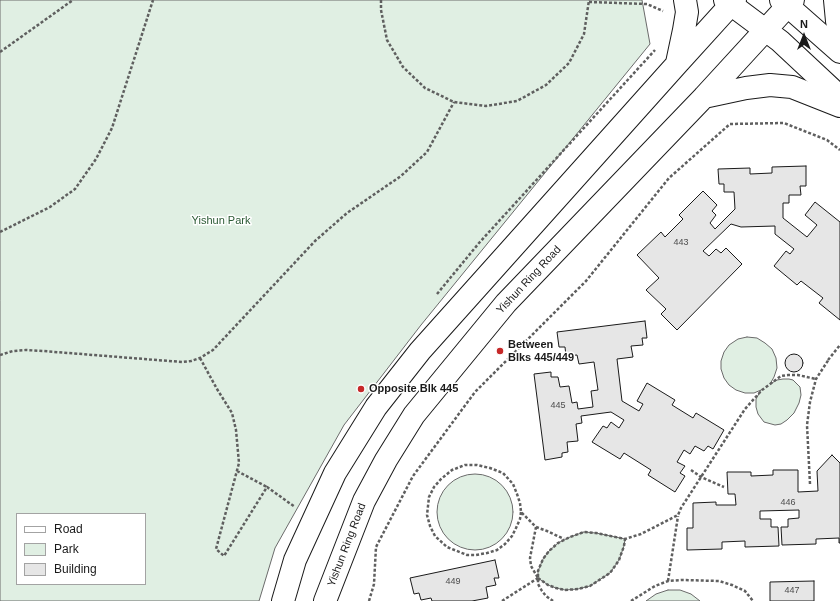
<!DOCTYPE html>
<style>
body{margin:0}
#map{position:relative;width:840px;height:601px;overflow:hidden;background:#fff;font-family:Arial,sans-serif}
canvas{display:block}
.legend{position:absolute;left:16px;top:513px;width:130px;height:72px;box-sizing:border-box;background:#fff;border:1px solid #a3a3a3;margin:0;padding:5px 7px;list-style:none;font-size:12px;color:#1a1a1a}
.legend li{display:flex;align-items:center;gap:8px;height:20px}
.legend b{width:20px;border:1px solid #a3a3a3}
.north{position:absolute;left:784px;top:16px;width:40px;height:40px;-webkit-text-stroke:3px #fff;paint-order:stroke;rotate:0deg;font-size:11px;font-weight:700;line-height:16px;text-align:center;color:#1a1a1a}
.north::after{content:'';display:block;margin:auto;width:14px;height:18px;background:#1a1a1a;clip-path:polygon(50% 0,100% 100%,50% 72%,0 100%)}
</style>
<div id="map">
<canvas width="840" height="601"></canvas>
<ul class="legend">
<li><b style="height:5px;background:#fff"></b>Road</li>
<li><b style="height:11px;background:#e0efe3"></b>Park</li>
<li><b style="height:11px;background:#e6e6e6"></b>Building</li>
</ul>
<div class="north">N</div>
</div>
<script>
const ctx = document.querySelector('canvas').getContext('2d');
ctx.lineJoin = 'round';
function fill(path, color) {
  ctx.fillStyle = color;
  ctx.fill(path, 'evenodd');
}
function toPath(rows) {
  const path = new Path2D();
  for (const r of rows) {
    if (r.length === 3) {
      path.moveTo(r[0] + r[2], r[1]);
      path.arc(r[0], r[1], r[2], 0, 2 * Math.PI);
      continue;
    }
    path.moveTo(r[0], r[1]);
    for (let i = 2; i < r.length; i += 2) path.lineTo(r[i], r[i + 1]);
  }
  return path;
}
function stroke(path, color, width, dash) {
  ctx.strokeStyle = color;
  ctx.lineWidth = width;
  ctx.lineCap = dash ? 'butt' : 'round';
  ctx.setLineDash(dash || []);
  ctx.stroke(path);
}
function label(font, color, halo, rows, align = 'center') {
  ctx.font = font + ' Arial,sans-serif';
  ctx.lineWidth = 3;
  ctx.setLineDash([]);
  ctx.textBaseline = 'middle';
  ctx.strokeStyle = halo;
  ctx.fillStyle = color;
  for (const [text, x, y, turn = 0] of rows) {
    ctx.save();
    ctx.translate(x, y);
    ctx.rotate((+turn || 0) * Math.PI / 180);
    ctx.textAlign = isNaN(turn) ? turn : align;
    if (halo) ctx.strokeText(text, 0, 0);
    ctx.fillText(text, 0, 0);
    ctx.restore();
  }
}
const green = toPath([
 [0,0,642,0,650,44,421,325,344,425,275,548,259,601,0,601,0,0],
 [17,514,145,514,145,584,17,584,17,514],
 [747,337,757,338,765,343,772,349,776,358,777,368,774,377,770,384,777,380,783,379,789,379,793,380,800,387,801,395,799,403,794,413,787,420,781,424,775,425,764,422,758,414,756,407,756,399,761,390,754,393,745,393,736,390,729,385,724,378,721,369,721,361,724,352,729,345,738,339,747,337],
 [475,512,38],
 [584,532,596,533,625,539,624,546,619,560,610,573,590,586,578,589,565,590,556,588,548,585,538,578,538,571,543,559,549,551,558,543,570,537,584,532],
 [668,590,680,590,691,594,700,601,646,601,656,594,668,590]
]);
fill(green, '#e0efe3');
stroke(green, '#6a6a6a', 1);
const building = toPath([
 [806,166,806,186,800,186,801,195,789,195,789,203,783,203,783,218,807,237,817,225,805,215,815,202,840,222,840,320,819,303,823,298,801,281,797,285,774,266,786,251,790,254,794,249,775,234,775,226,741,227,731,224,703,251,709,256,716,249,721,253,726,248,742,264,677,330,661,314,666,309,646,290,659,278,637,255,661,232,665,237,683,219,679,215,703,191,717,205,712,211,716,215,710,223,715,229,735,209,734,192,724,192,724,184,719,184,718,169,750,168,750,174,772,173,772,167,806,166],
 [645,321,647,338,642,338,643,345,631,346,633,357,617,359,622,401,639,411,643,404,637,401,647,383,675,400,672,405,693,418,696,413,724,430,713,449,708,446,704,451,695,446,690,454,684,450,677,462,685,466,680,473,685,476,675,492,648,475,651,470,624,453,620,459,592,442,603,426,607,428,611,422,619,428,624,420,611,412,581,416,582,423,576,424,578,441,567,442,568,452,562,453,562,457,545,460,534,374,551,372,551,377,558,377,560,387,569,386,572,403,577,402,578,409,593,407,591,391,598,390,594,362,579,364,577,355,566,356,565,347,559,347,557,332,645,321],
 [794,363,9],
 [832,455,840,463,840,543,839,543,839,538,816,539,816,544,782,545,781,527,788,527,788,519,799,518,799,510,760,511,760,519,771,519,771,527,778,527,779,546,745,547,745,541,722,542,722,549,687,550,687,528,693,528,693,503,716,502,716,505,736,505,735,494,728,494,727,472,751,472,751,476,773,475,773,470,798,470,798,492,818,491,817,471,832,455],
 [495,560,499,578,494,578,496,585,486,587,488,598,472,601,432,601,431,598,421,600,419,593,414,594,410,578,495,560],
 [814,581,814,601,770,601,770,582,814,581]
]);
fill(building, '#e6e6e6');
stroke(building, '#1a1a1a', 1);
const tertiary = toPath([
 [725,0,780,41,840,97],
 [781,0,840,52]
]);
const secondary = toPath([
 [835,0,837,21,840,35],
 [677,63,684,30,687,12,685,0],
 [704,97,746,88,770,85,792,87,840,106],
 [283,601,295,560,335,473,376,407,420,351,677,64,735,0],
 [325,601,364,501,386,460,414,415,506,303,704,97,793,0]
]);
stroke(tertiary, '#1a1a1a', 24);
stroke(secondary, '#1a1a1a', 24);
stroke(toPath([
 [381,0,381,10,387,40,403,67,425,88,454,102,486,106,517,101,546,85,569,63,584,34,589,0],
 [589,2,647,4,663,11],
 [0,52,73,0],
 [0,232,50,207,75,189,96,159,112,128,153,0],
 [437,294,479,243,655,50],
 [0,355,13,351,26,350,43,351,182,362,191,361,200,358,213,350,315,241,347,213,401,176,427,152,454,102],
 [200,358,217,389,232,413,236,430,239,463,216,549,224,556,267,487,295,507],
 [828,360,840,345],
 [691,470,701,477,724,487],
 [237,471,267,487],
 [810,484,807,425,810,402,816,379,829,359],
 [521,512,520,519,516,528,512,536,505,544,497,550,487,553,476,555,467,555,447,547,435,536,430,526,427,515,429,497,434,487,441,479,452,470,465,465,477,465,490,468,503,473,513,484,517,494,520,503,521,512,536,527,530,558,531,566,538,578,538,584,542,591,546,596,553,601],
 [536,527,547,531,564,539],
 [538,577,538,571,543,559,549,551,558,543,570,537,584,532,596,533,625,539,641,534,678,515,681,508,745,409,762,390,781,376,788,375,798,375,816,379],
 [538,578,548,585,556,588,565,590,578,589,590,586,610,573,615,566,619,560,624,546,625,539],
 [668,581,678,516],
 [369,601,374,584,376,547,413,476,475,392,586,281,669,178,730,124,784,123,827,140,840,150],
 [502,601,538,578],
 [631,601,655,586,668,581,682,580,719,581,732,585,745,591,753,601]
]), '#5f5f5f', 2.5, [3, 2]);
stroke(tertiary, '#fff', 22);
stroke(secondary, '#fff', 22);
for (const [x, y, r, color] of [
 [500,351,4,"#c62828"],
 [361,389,4,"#c62828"]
]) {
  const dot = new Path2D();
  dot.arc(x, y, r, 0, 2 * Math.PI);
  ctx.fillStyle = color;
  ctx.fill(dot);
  stroke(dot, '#fff', 1.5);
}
label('9px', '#4d4d4d', null, [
 ["443",681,243],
 ["445",558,406],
 ["446",788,503],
 ["449",453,582],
 ["447",792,591]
]);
label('11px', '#2b5a34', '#fff', [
 ["Yishun Park",221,221]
]);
label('11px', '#1a1a1a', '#fff', [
 ["Yishun Ring Road",529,280,-47],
 ["Yishun Ring Road",347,545,-69]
]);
label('bold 11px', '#1a1a1a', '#fff', [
 ["Between",508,345],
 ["Blks 445/449",508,358],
 ["Opposite Blk 445",369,389]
], 'left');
</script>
